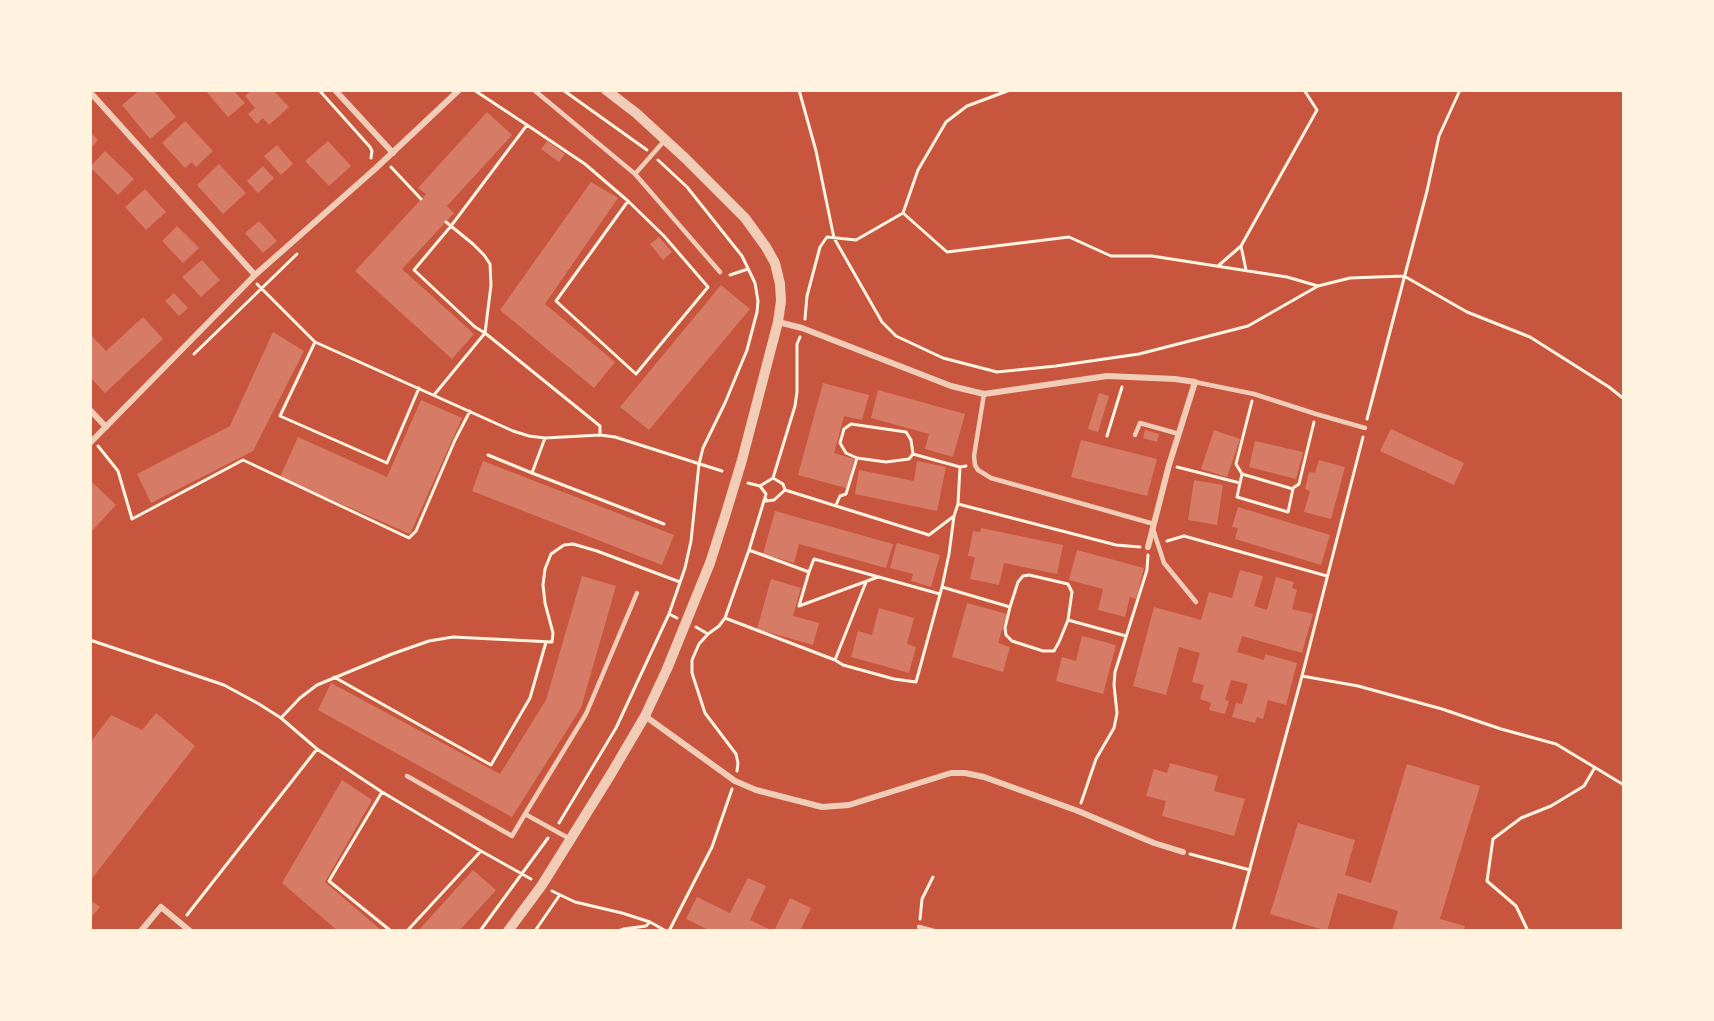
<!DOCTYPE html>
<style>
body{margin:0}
#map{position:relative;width:1714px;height:1021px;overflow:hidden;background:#c8553d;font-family:Figtree,sans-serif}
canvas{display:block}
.frame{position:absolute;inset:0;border:92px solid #fff3e0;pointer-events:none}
</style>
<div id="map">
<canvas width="1714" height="1021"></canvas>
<div class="frame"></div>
</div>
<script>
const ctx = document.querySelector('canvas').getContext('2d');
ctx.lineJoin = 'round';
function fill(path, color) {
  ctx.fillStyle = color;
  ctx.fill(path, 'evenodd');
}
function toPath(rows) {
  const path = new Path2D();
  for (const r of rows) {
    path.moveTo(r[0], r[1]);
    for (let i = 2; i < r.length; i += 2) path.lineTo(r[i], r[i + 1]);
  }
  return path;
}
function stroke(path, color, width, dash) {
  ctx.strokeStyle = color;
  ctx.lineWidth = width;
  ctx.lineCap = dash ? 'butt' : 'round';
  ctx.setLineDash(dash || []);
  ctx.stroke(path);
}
fill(toPath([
 [140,90,153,90,176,117,150,139,122,105],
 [205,90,233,90,245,103,228,117],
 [252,90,273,90,289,107,269,125,263,118,257,124,248,114,255,108,245,96],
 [487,112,512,135,447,206,454,213,402,269,474,334,452,359,355,271,426,194,418,188],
 [185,121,213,151,196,167,192,162,185,168,162,143],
 [90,132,98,140,90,149],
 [328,141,351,166,329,186,305,161],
 [547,141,565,154,559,162,541,149],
 [277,145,293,164,281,175,264,156],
 [105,151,134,179,118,195,90,167],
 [219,164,246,193,223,214,197,185],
 [263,166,274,178,258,193,247,181],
 [591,182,618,198,545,304,615,362,594,388,500,310],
 [145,189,166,212,146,230,125,207],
 [259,221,277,241,263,253,245,233],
 [177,226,199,248,183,263,162,241],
 [659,237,672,252,663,260,650,244],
 [202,260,220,280,201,297,182,277],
 [721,285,750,309,649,430,620,407],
 [174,293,188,308,179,316,165,301],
 [143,317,163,339,105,393,90,377,90,334,106,351],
 [273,332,304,351,253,451,151,503,137,474,230,426],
 [823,383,869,395,862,420,844,416,834,453,854,459,846,488,798,475],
 [878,390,965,414,953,457,925,449,929,434,871,418],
 [1099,393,1109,396,1098,432,1088,429],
 [421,400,462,418,410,534,280,477,298,437,387,477],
 [1391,429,1464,463,1454,485,1380,451],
 [1145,430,1159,434,1157,442,1143,438],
 [1214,430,1240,439,1227,477,1201,469],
 [1081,440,1157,459,1147,496,1071,477],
 [1255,441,1303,452,1296,479,1249,467],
 [1319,460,1345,467,1331,519,1304,512,1310,491,1305,489,1309,472,1315,473],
 [483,461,674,535,662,565,472,491],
 [917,461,946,467,937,511,855,494,859,470,914,481],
 [90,480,116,505,90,533],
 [1194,480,1223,485,1217,525,1188,520],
 [1238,507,1330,535,1321,565,1235,539,1238,528,1232,527],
 [775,511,893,544,886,568,799,544,794,563,763,554],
 [981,528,1063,545,1057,574,1004,563,999,585,970,579,975,557,968,556,973,531,980,532],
 [897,543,940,555,931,587,911,581,913,574,890,568],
 [1077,550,1144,568,1136,599,1130,597,1125,617,1098,610,1103,589,1069,580],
 [1240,570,1263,576,1254,606,1267,610,1276,577,1294,582,1292,588,1297,590,1292,609,1313,614,1302,653,1242,636,1237,652,1264,660,1265,654,1297,663,1286,705,1268,700,1263,719,1257,717,1255,723,1232,717,1236,703,1242,704,1248,684,1231,680,1225,700,1229,701,1225,714,1209,710,1211,703,1200,699,1204,685,1192,682,1200,653,1179,647,1166,695,1133,686,1154,607,1201,620,1209,592,1232,598],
 [582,576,616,586,581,708,512,817,318,710,331,683,500,774,546,700],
 [771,579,801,588,793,616,819,623,813,645,757,629],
 [967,603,1007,614,998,643,1010,647,1003,672,952,657],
 [879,608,914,618,907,644,916,647,909,673,851,657,858,631,872,635],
 [1082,636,1116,645,1103,694,1056,681,1062,657,1076,661],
 [156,713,195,746,90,881,90,743,111,715,142,730],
 [1170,763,1218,776,1214,791,1245,799,1234,836,1162,816,1166,801,1146,796,1154,769,1167,773],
 [1407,764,1480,786,1440,919,1465,926,1463,931,1392,931,1398,911,1338,893,1327,931,1270,914,1298,823,1355,840,1345,875,1371,883],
 [342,780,372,800,325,882,382,931,338,931,282,883],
 [473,870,496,890,459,931,418,931],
 [748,878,766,886,750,920,773,931,733,931,729,929,728,931,711,931,686,919,697,897,730,913],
 [790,898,811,908,800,931,774,931],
 [90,900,100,907,90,919]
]), '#d67c66');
stroke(toPath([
 [319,90,370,147,372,151,371,158],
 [474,90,527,125],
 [563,90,647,150],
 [799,90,816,151,834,238,882,322,896,336,943,358,997,372,1056,366,1139,354,1248,326,1318,286,1350,278,1404,276,1467,312,1530,337,1609,387,1624,399],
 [658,160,687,187,742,256,755,283,758,301,757,312,747,350,725,403,703,448,699,464,691,541,685,568,669,614,677,618],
 [391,167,421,199],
 [903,213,947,252,1069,237,1111,256,1152,256,1287,277,1318,286],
 [446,222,473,244,484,255,490,264,491,285,485,333,600,426,600,435],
 [1218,266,1241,246],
 [1246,270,1241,246,1317,110,1304,90],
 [730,275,748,269],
 [257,284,315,342,513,431,529,436,545,438,600,435,615,437,722,471],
 [805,319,807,296,820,247,827,237,856,240,903,213,918,170,946,122,967,106,1010,90],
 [315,342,280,416,387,463,419,388],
 [194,354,297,254],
 [434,395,485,333,475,327,414,270,451,226,527,125,585,164,628,201,664,236,708,287,636,374,556,301,628,201],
 [1367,419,1427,191,1439,136,1460,90],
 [1107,436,1122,387],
 [545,438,532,473,664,524],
 [98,446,118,471,132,519,243,460,409,538,416,531,455,440,470,411],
 [913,454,960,467,966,466],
 [488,455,532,473],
 [1177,467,1240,483,1237,497,1288,512,1293,489,1242,474,1240,483],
 [1242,474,1236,464,1252,401],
 [760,486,773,478,795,406,797,392,797,344,800,337],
 [1293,488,1299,484,1314,422],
 [785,490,929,535,954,516,958,504,1116,545,1140,547],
 [766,499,766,501,774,500,785,490,783,484,773,478],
 [958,504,960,467],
 [836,505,840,496,846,494,857,458,886,462,909,459,913,454,911,440,906,432,851,424,844,429,840,443,846,453,857,458],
 [1167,541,1184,536,1327,576],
 [749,550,809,572,799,606,878,577],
 [809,572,814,559,940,594],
 [942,587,1010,607],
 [725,618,835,660,843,665,894,679,916,682,942,587,949,554,954,516],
 [1068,620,1059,642,1054,651,1043,651,1012,641,1006,635,1005,628,1010,607,1018,582,1023,576,1029,575,1068,584,1072,592,1068,620,1126,636],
 [696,627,708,634],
 [90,640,224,685,259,704,281,718,317,749,382,792,481,851,531,879],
 [835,660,866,582],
 [1302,676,1358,686,1442,709,1501,729,1556,744,1624,785],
 [334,677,491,765,530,698,546,642],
 [281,718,300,698,317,685,392,654,429,641,453,637,552,642,553,633,545,603,543,585,545,569,551,554,564,545,573,544,597,551,680,582],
 [737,771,738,763,736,754,705,713,692,673,692,660,699,644,708,634,719,626,725,618,749,550,766,494,760,486,748,483],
 [382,792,329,881,391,931],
 [1081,803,1096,759,1114,728,1117,713,1114,685,1115,672,1147,570,1148,555],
 [559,823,616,728,669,614],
 [1190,854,1250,870],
 [552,891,575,902,622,913,650,922,666,931],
 [187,915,317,749],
 [920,919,922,899,933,877],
 [407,931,481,851],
 [480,931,548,838],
 [535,931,559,896],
 [618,931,624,929,646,926,650,922],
 [669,931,712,847,732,789],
 [1233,931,1302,676,1363,437],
 [1528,931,1516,906,1487,881,1493,839,1521,818,1551,806,1584,786,1594,769]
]), '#fff3e0', 3);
stroke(toPath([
 [534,90,635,174,720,272],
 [635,174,665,140],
 [1195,382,1254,394,1316,414,1365,428],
 [984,394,974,456,975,465,978,470,991,478,1154,524],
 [1135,435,1140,423,1179,434],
 [1153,529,1164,563,1196,602],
 [407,776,512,836,525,814],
 [570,839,525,814,586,714,637,593],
 [919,927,934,931]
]), '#f1ccb7', 4.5);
stroke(toPath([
 [335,90,393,153],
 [90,92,255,275],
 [778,322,802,328,951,386,984,394,1107,376,1175,379,1195,382,1169,465,1148,547],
 [90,410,106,427],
 [90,443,255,275,375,169,459,90],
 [645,716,735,781,756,790,822,807,849,805,951,773,965,773,984,777,1078,811,1154,843,1183,852],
 [141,931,161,907,190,931]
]), '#f1ccb7', 6);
stroke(toPath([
 [508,931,542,885,611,774,645,716,667,669,710,563,726,513,742,460,778,322,781,301,780,284,775,263,766,247,745,218,685,158,636,113,606,90]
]), '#f1ccb7', 10);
</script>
